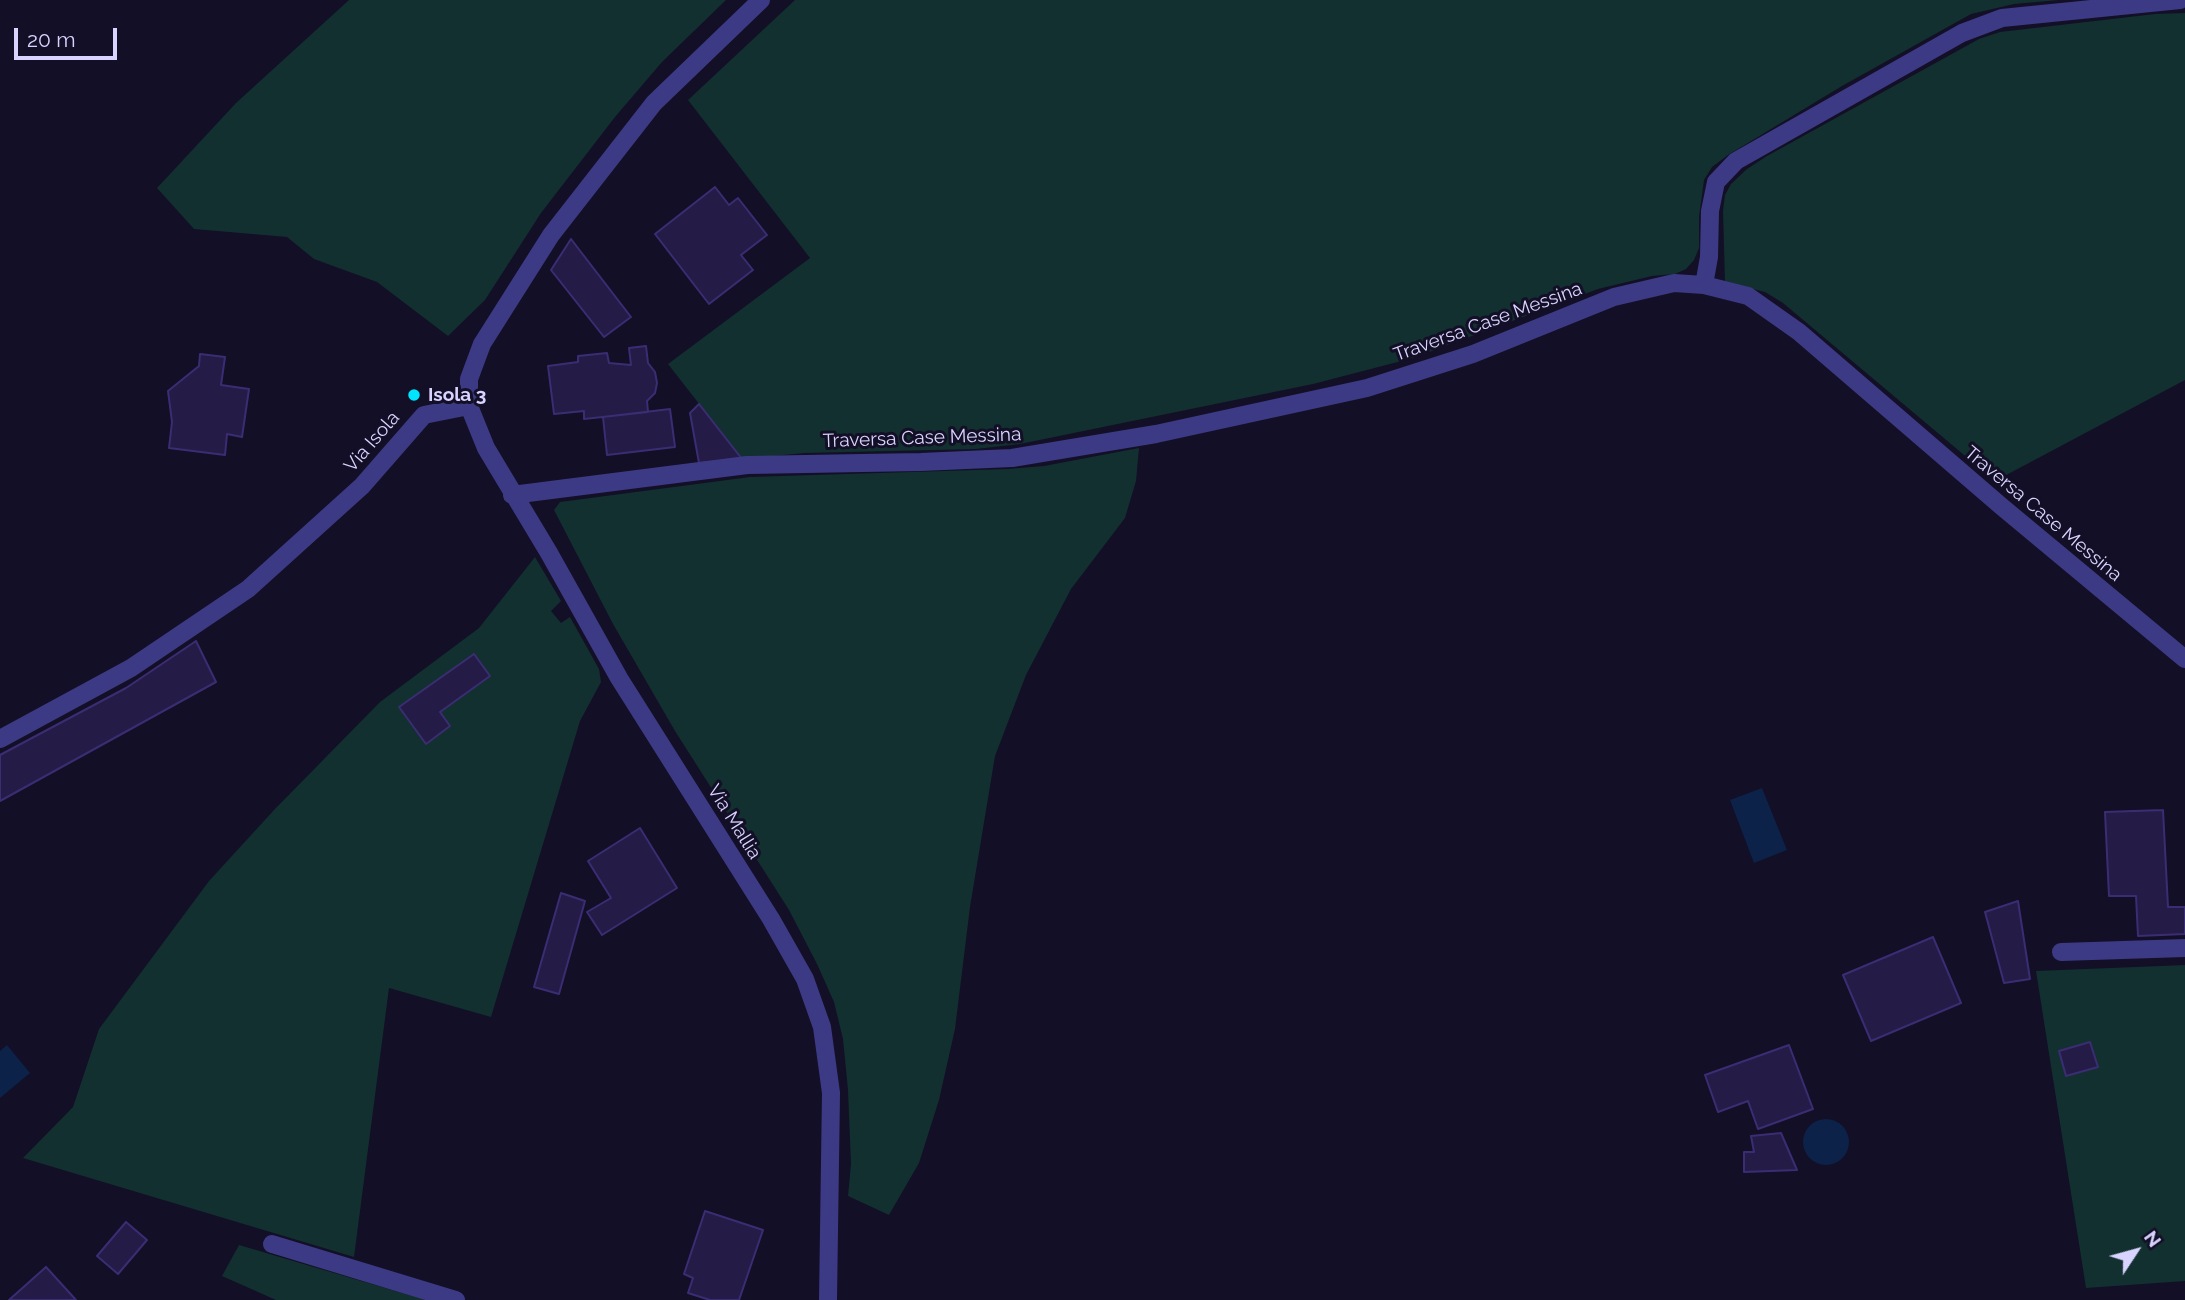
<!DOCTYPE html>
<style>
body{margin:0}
#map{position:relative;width:2185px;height:1300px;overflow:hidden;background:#130f26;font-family:Raleway,sans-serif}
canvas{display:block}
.north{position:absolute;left:2101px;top:1216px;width:70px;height:70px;-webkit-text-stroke:5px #130f26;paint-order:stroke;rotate:54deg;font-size:19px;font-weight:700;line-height:28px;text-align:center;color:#d9d4ff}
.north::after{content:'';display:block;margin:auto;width:24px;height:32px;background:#d9d4ff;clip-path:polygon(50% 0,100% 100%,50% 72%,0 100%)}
.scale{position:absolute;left:14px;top:28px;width:103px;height:32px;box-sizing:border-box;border:4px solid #d9d4ff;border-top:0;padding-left:9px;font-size:21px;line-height:24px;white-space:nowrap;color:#d9d4ff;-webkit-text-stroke:5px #130f26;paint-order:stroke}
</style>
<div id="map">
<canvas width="2185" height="1300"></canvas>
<div class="north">N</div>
<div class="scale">20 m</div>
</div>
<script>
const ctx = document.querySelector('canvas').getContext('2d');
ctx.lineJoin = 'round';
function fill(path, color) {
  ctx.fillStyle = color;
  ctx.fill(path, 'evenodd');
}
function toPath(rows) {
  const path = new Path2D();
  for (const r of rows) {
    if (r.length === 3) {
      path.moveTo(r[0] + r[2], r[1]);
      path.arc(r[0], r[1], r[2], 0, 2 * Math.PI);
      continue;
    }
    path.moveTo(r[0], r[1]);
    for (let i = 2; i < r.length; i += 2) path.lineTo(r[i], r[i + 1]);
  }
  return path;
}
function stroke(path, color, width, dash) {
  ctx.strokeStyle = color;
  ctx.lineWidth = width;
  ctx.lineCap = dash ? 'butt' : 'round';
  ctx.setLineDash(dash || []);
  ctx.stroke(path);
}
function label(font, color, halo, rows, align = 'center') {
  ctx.font = font + ' Raleway,sans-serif';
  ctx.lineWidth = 6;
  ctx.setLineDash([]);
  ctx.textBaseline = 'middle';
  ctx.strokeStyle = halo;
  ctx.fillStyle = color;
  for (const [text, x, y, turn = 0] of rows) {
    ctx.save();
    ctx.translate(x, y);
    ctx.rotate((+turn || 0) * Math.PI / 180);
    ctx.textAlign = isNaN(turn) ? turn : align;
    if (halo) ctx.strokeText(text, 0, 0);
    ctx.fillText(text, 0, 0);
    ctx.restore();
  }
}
fill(toPath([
 [349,0,726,0,662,62,615,117,541,213,485,300,448,336,377,282,314,259,287,237,194,229,157,188,236,103],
 [795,0,2059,0,2014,4,1971,14,1842,86,1728,155,1712,167,1704,180,1699,217,1699,248,1694,260,1686,269,1675,274,1652,276,1598,289,1413,358,1313,384,1020,444,976,449,805,453,742,459,668,364,810,258,688,100],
 [2185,13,2185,380,1995,481,1783,303,1765,292,1725,282,1723,211,1725,195,1731,184,1747,169,1767,156,1979,39,2000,32,2155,14],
 [1139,448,1136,481,1125,518,1071,589,1026,675,995,756,970,907,955,1029,939,1100,919,1163,889,1215,848,1196,851,1164,848,1090,843,1039,834,1002,817,964,789,910,675,731,613,624,554,510,560,502,750,477,1008,469,1044,466],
 [535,557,561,601,551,611,561,623,570,617,599,669,601,682,580,721,491,1017,389,988,354,1257,23,1158,73,1107,99,1029,209,881,274,810,380,702,479,628],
 [2185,965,2185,1281,2086,1288,2036,971],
 [239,1245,426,1300,276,1300,222,1276]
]), '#12302f');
fill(toPath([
 [1762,788,1787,850,1754,863,1730,800],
 [7,1045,30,1073,0,1098,0,1051],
 [1826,1142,23]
]), '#0c2248');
const building = toPath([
 [715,187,729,205,738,198,767,235,741,255,753,270,709,304,655,234,715,187],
 [571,239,631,317,604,337,551,270,571,239],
 [646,346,648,363,655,372,657,383,655,393,647,401,648,412,584,419,584,411,554,414,548,366,578,362,578,356,607,353,609,363,631,365,629,348,646,346],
 [200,354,225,357,221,385,249,389,242,437,227,434,225,455,169,448,172,422,168,391,199,366,200,354],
 [699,404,742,459,699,463,690,413,699,404],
 [670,409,675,447,607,455,603,417,670,409],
 [196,641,216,682,0,801,0,755,126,688,196,641],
 [474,654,490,676,440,712,450,726,426,744,399,707,474,654],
 [2163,810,2168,907,2185,907,2185,934,2138,936,2136,896,2109,896,2105,812,2163,810],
 [640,828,677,888,602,935,587,912,611,898,588,861,640,828],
 [561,893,585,901,559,994,534,987,561,893],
 [2018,901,2030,979,2004,983,1985,912,2018,901],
 [1933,937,1961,1003,1871,1041,1843,975,1933,937],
 [2090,1042,2098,1067,2066,1076,2059,1051,2090,1042],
 [1789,1045,1813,1109,1758,1129,1748,1101,1718,1112,1705,1075,1789,1045],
 [1781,1133,1797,1170,1744,1172,1744,1152,1754,1152,1751,1136,1781,1133],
 [705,1211,763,1230,739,1300,710,1300,688,1293,693,1278,684,1274,705,1211],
 [126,1222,147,1240,118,1274,97,1256,126,1222],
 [46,1267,76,1300,9,1300,46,1267]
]);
fill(building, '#241b47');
stroke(building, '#3b2d73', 2);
stroke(toPath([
 [761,0,654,103,551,235,482,344,469,379,469,406,486,448,549,553,619,678,771,919,805,979,822,1027,831,1093,828,1300],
 [1704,285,1709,257,1710,211,1716,182,1736,161,1962,33,2002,18,2180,0],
 [512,495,747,465,921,462,1012,458,1156,434,1367,388,1473,354,1614,297,1674,283,1704,285,1748,296,1799,332,2001,506,2185,659],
 [0,739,131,668,248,589,362,486,424,415,469,406],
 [2061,952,2185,948],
 [272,1244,456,1300]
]), '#3d3a85', 18);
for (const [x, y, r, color] of [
 [414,395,7,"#00e5ff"]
]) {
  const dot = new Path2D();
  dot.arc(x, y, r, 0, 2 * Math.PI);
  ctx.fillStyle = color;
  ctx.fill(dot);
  stroke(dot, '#130f26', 2.5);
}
label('19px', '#d9d4ff', '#130f26', [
 ["Traversa Case Messina",1488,322,-20],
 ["Traversa Case Messina",922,438,-2],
 ["Via Isola",372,442,-49],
 ["Traversa Case Messina",2043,514,40],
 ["Via Mallia",734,822,58]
]);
label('bold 19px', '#d9d4ff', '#130f26', [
 ["Isola 3",428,395]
], 'left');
</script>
